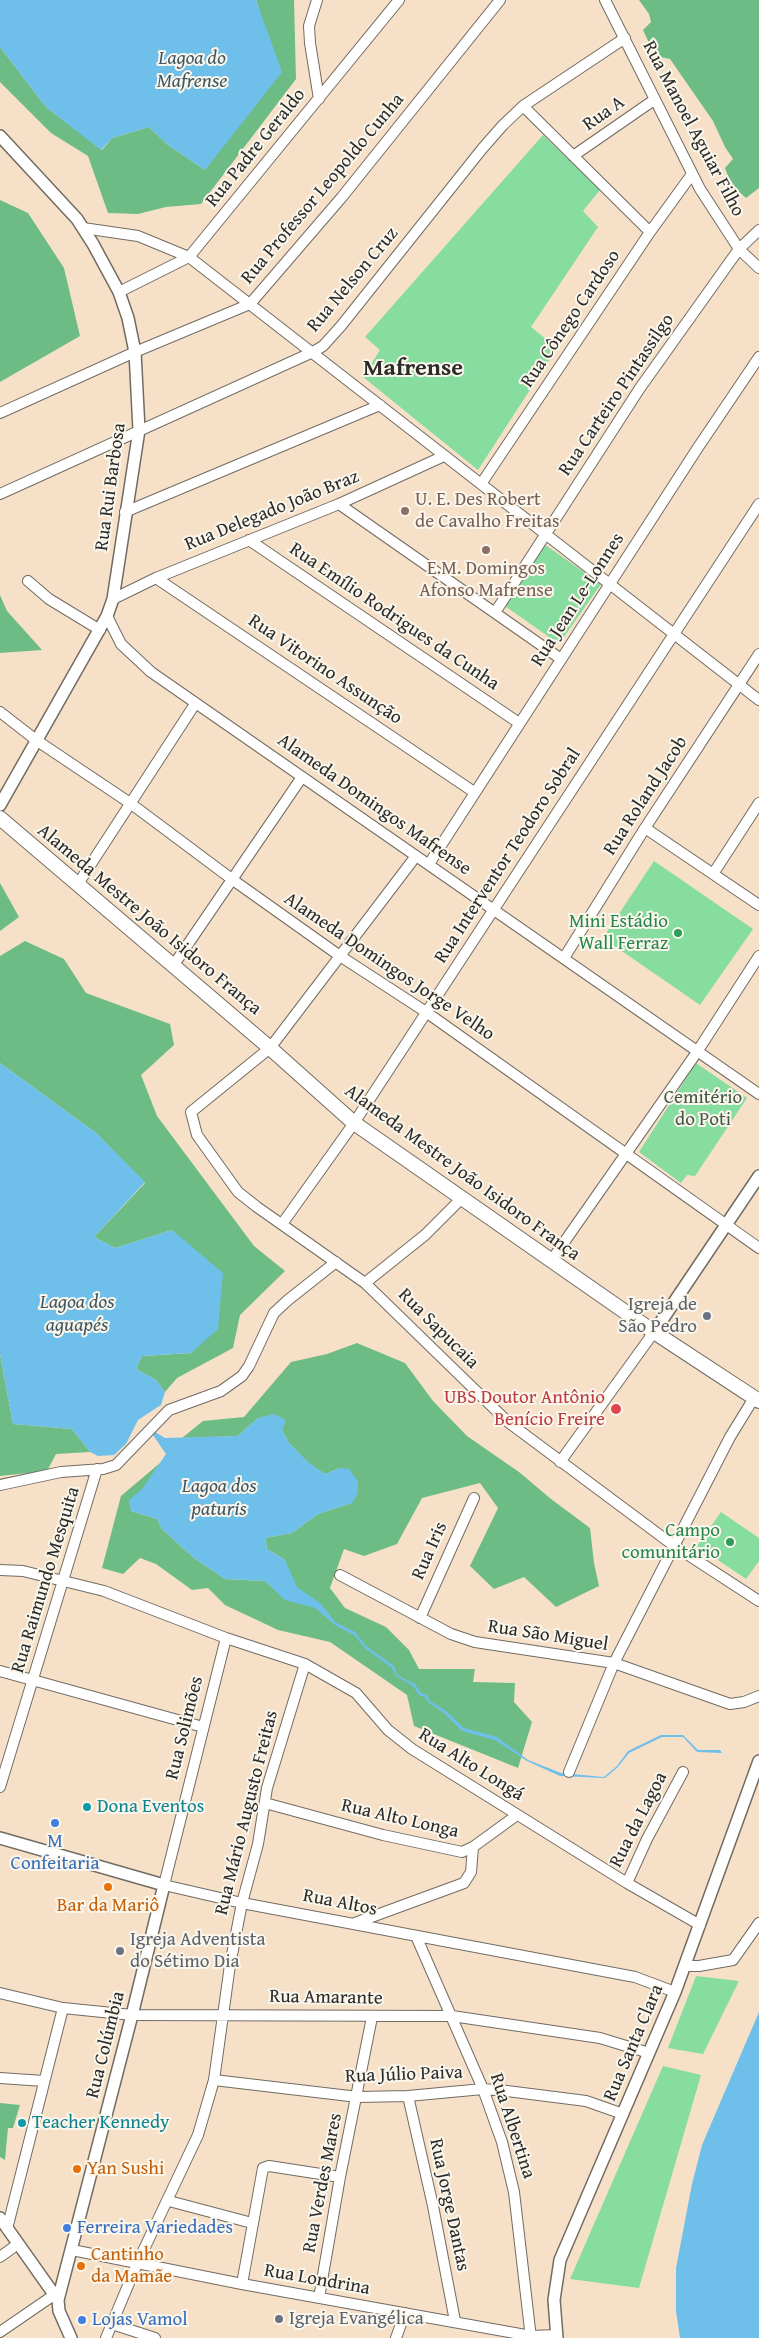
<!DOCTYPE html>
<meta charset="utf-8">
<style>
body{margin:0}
canvas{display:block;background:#f6e1c8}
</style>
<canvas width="759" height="2338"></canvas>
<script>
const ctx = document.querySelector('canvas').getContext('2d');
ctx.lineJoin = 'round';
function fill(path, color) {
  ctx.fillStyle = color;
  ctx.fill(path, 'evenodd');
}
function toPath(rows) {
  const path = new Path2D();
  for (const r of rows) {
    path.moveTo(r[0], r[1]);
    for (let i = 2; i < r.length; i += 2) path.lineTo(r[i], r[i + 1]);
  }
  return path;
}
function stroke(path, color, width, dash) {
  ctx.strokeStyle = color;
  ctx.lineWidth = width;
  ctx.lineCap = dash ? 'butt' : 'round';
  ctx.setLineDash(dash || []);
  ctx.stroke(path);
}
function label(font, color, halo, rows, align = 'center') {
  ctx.font = font + ' "Gentium Book Plus",serif';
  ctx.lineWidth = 4;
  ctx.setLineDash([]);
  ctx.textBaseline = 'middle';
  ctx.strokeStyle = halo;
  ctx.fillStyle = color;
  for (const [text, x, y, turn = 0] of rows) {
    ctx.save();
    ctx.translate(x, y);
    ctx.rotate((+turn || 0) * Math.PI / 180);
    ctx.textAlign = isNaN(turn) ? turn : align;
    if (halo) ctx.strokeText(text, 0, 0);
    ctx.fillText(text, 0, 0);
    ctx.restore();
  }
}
fill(toPath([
 [543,135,600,190,583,211,598,227,531,327,557,348,478,470,363,377,380,350,365,337],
 [544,544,601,584,559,644,502,604],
 [654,861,753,929,700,1005,603,938],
 [696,1063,747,1098,695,1176,687,1175,681,1183,639,1152],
 [721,1512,759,1538,759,1561,746,1579,697,1546],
 [696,1976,739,1981,703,2054,668,2048],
 [663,2066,701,2075,639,2288,570,2279]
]), '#87dc9f');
fill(toPath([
 [256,0,294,0,296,79,201,204,166,207,138,214,108,213,88,156,51,133,0,82,0,47,46,107,102,150,112,138,149,127,168,145,205,170,237,127,259,9],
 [639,0,759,0,759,188,746,198,737,190,728,176,725,168,733,159,725,147,713,121,670,59,655,56,643,30,651,22,649,14],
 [0,200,28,213,64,268,80,336,0,382],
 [0,595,7,611,42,650,0,653],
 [0,883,19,917,0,931],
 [25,941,64,959,86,993,170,1024,174,1045,141,1075,157,1116,254,1246,285,1271,240,1315,233,1348,177,1378,165,1392,156,1380,136,1369,142,1356,192,1353,172,1230,115,1248,94,1237,145,1183,96,1133,0,1063,0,956],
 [357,1343,405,1363,433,1401,467,1436,519,1472,551,1499,590,1528,594,1563,599,1586,556,1607,524,1577,494,1589,470,1566,498,1508,480,1483,422,1498,397,1544,364,1556,344,1549,330,1588,345,1608,386,1627,409,1650,419,1669,475,1669,473,1682,515,1683,514,1702,532,1722,518,1768,414,1726,407,1695,330,1642,278,1630,225,1605,208,1588,192,1590,156,1564,140,1558,123,1574,102,1568,121,1496,160,1463,131,1511,157,1519,162,1529,194,1558,225,1579,265,1581,285,1599,285,1560,267,1549,265,1538,292,1533,318,1514,352,1503,340,1468,325,1474,308,1463,289,1443,282,1430,258,1418,238,1436,182,1438,203,1421,244,1417,291,1362,327,1354],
 [0,1354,13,1424,72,1429,90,1452,56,1454,47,1471,0,1476],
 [0,2103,20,2105,13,2128,8,2128,5,2160,0,2157]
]), '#6dbc86');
fill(toPath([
 [0,0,256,0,282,72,205,170,168,145,149,127,112,138,101,150,46,107,0,47],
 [0,1063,96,1133,145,1182,94,1237,115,1248,172,1230,223,1273,218,1329,191,1353,142,1356,136,1369,156,1380,165,1392,161,1405,138,1420,126,1444,114,1455,98,1456,90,1452,72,1429,13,1424,0,1354],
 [274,1414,286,1420,282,1430,289,1443,308,1462,325,1474,340,1468,349,1469,358,1481,358,1493,352,1503,318,1514,292,1533,265,1538,267,1549,285,1560,297,1587,321,1604,335,1622,355,1632,366,1646,394,1666,397,1675,415,1684,421,1693,427,1695,430,1701,446,1711,464,1728,497,1737,528,1760,561,1773,604,1777,617,1766,628,1751,661,1735,683,1735,698,1750,720,1750,722,1753,697,1752,683,1737,662,1737,629,1753,618,1767,605,1778,560,1776,527,1761,495,1740,462,1731,444,1713,428,1702,425,1697,419,1695,413,1686,396,1676,392,1668,365,1648,354,1635,335,1625,315,1608,285,1600,265,1581,225,1579,194,1558,162,1529,157,1519,131,1511,129,1500,142,1489,166,1454,153,1435,155,1432,165,1438,238,1436,258,1418],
 [759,2012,759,2338,680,2338,676,2311,676,2268,692,2184,702,2145]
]), '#6ebfea');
const minor = toPath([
 [317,0,309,26,310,43,319,99],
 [605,0,700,189,739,249,759,268],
 [523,106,650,232],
 [573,156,654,100],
 [83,228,138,236,189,257,759,700],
 [119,292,189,257,399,0],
 [0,413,135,352,250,304,342,197,500,0],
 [481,484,650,232,692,174],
 [0,494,313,352,323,346,341,326,482,149,503,125,523,106,625,38],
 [339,504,561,659],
 [125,512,380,405],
 [249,540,519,723],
 [156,578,474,792],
 [28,581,49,599,100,630],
 [113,599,156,578,339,504,444,456],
 [496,611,640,388,739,249,759,230],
 [107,616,121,644,151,672,759,1094],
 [0,712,36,740,130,803,233,880,340,956,426,1012,759,1248],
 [645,828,759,905],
 [416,856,270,1048,191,1112,197,1135,238,1192,257,1207,365,1283,508,1422,673,1545,759,1601],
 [429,864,697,449,759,357],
 [713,874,759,803],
 [78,884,195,704],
 [564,958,645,828,759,654],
 [173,966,302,777],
 [282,1224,354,1123,759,504],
 [551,1261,697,1052,759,956],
 [365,1283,425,1235,461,1199],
 [560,1462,654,1332],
 [0,1485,61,1472,103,1469,116,1465,169,1410,221,1391,242,1376,249,1366,274,1313,288,1300,336,1262],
 [0,1570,23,1571,104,1591,226,1638,305,1664,356,1693,388,1730,412,1749,627,1883,700,1925],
 [340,1575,451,1634,475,1642,614,1663,730,1704,744,1702,759,1696],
 [420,1618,474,1498],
 [226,1638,164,1885,242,1903,635,1977,675,1992],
 [0,1671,203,1727],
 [569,1772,614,1663,730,1437,754,1398],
 [0,1787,97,1469],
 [265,1803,383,1835,462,1852,473,1847,517,1815],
 [627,1883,647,1839,683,1772],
 [355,1923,464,1883,471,1872,473,1847],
 [416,1936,483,2089,502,2142,514,2192,531,2338],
 [685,1966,699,1966,733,1960,759,1923],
 [0,1993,63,2008,132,2015,452,2016,600,2038,649,2053],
 [0,2078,44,2081],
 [214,2080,358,2097,408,2096,483,2089,507,2091,586,2101,623,2114],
 [408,2096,433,2206,455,2321],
 [169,2201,252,2223],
 [7,2229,63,2008],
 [72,2250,242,2284,531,2336,556,2335],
 [0,2257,18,2244],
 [242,2284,263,2168,269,2166,340,2177],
 [319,2298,340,2177,372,2017],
 [112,2324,155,2338],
 [0,2332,54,2295],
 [106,2338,137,2264,198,2135,214,2080,230,1965,242,1903,258,1844,267,1788,305,1664],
 [396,2338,405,2313]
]);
const tertiary = toPath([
 [0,136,77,219,93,244,119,292,128,318,135,352,139,430,113,599,107,616,0,805],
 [654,1332,759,1176],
 [0,1838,164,1885,132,2015,58,2300,59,2311,71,2338],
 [0,2218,58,2300],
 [557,2338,554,2300,560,2260,675,1992,759,1761]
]);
const secondary = toPath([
 [0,818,270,1048,354,1123,654,1332,759,1401]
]);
stroke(minor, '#726b62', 12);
stroke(tertiary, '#726b62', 14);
stroke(secondary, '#726b62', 16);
stroke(minor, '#fff', 10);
stroke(tertiary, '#fff', 11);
stroke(secondary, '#fff', 14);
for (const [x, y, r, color] of [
 [405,511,5,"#8d6e63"],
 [486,550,5,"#8d6e63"],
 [678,933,5,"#2e9e5b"],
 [707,1316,5,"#6b7280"],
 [616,1409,6,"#e0444e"],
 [730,1542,5,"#2e9e5b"],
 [87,1807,5,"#0f9aa8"],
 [55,1823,5,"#3f7fe0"],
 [108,1887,5,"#e8710a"],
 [120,1951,5,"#6b7280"],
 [22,2123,5,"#0f9aa8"],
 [77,2169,5,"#e8710a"],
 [67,2228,5,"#3f7fe0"],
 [81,2266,5,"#e8710a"],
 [279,2319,5,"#6b7280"],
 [82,2320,5,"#3f7fe0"]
]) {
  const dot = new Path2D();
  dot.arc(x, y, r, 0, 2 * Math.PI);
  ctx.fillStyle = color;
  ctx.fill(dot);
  stroke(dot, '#fbf7ec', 2);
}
label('19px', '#2b2b2b', '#fbf7ec', [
 ["Rua A",604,114,-35],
 ["Rua Manoel Aguiar Filho",693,129,62],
 ["Rua Padre Geraldo",256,148,-51],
 ["Rua Professor Leopoldo Cunha",323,189,-50],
 ["Rua Nelson Cruz",353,280,-50],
 ["Rua Cônego Cardoso",571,319,-56],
 ["Rua Carteiro Pintassilgo",617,395,-56],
 ["Rua Rui Barbosa",111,487,-82],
 ["Rua Delegado João Braz",272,511,-22],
 ["Rua Jean Le-Lonnes",578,600,-57],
 ["Rua Emílio Rodrigues da Cunha",394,617,34],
 ["Rua Vitorino Assunção",325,670,34],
 ["Rua Roland Jacob",646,796,-57],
 ["Alameda Domingos Mafrense",374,805,35],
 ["Rua Interventor Teodoro Sobral",508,856,-57],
 ["Alameda Mestre João Isidoro França",149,920,40],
 ["Alameda Domingos Jorge Velho",389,967,34],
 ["Alameda Mestre João Isidoro França",462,1173,36],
 ["Rua Sapucaia",438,1329,45],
 ["Rua Iris",430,1551,-66],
 ["Rua Raimundo Mesquita",46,1580,-73],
 ["Rua São Miguel",548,1636,9],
 ["Rua Solimões",185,1728,-76],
 ["Rua Alto Longá",471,1765,32],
 ["Rua Mário Augusto Freitas",247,1813,-76],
 ["Rua Alto Longa",400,1819,13],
 ["Rua da Lagoa",639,1820,-63],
 ["Rua Altos",340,1903,11],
 ["Rua Amarante",326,1998,1],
 ["Rua Santa Clara",634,2043,-67],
 ["Rua Colúmbia",106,2045,-76],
 ["Rua Júlio Paiva",404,2075,-2],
 ["Rua Albertina",512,2126,72],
 ["Rua Verdes Mares",323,2183,-79],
 ["Rua Jorge Dantas",449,2205,78],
 ["Rua Londrina",317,2280,10]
]);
label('19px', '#785e54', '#fbf7ec', [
 ["U. E. Des Robert",415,500],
 ["de Cavalho Freitas",415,522],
 ["E.M. Domingos",486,569,"center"],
 ["Afonso Mafrense",486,591,"center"]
], 'left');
label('19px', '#27864d', '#fbf7ec', [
 ["Mini Estádio",668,922],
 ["Wall Ferraz",668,944],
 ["Campo",720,1531],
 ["comunitário",720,1553]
], 'right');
label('19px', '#425748', '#fbf7ec', [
 ["Cemitério",703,1098],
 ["do Poti",703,1120]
]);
label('19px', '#5b616d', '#fbf7ec', [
 ["Igreja de",697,1305,"right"],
 ["São Pedro",697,1327,"right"],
 ["Igreja Adventista",130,1940],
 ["do Sétimo Dia",130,1962],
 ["Igreja Evangélica",289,2319]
], 'left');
label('19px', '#be3a42', '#fbf7ec', [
 ["UBS Doutor Antônio",605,1398],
 ["Benício Freire",605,1420]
], 'right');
label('19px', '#0d838f', '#fbf7ec', [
 ["Dona Eventos",97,1807],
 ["Teacher Kennedy",32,2123]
], 'left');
label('19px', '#366cbe', '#fbf7ec', [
 ["M",55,1842,"center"],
 ["Confeitaria",55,1864,"center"],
 ["Ferreira Variedades",77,2228],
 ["Lojas Vamol",92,2320]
], 'left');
label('19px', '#c56008', '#fbf7ec', [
 ["Bar da Mariô",108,1906,"center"],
 ["Yan Sushi",87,2169],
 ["Cantinho",91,2255],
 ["da Mamãe",91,2277]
], 'left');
label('italic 20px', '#3f5764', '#fbf7ec', [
 ["Lagoa do",192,59],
 ["Mafrense",192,82],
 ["Lagoa dos",77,1303],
 ["aguapés",77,1326],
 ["Lagoa dos",219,1487],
 ["paturis",219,1510]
]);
label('bold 24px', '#2b2b2b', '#fbf7ec', [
 ["Mafrense",413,369]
]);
</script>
